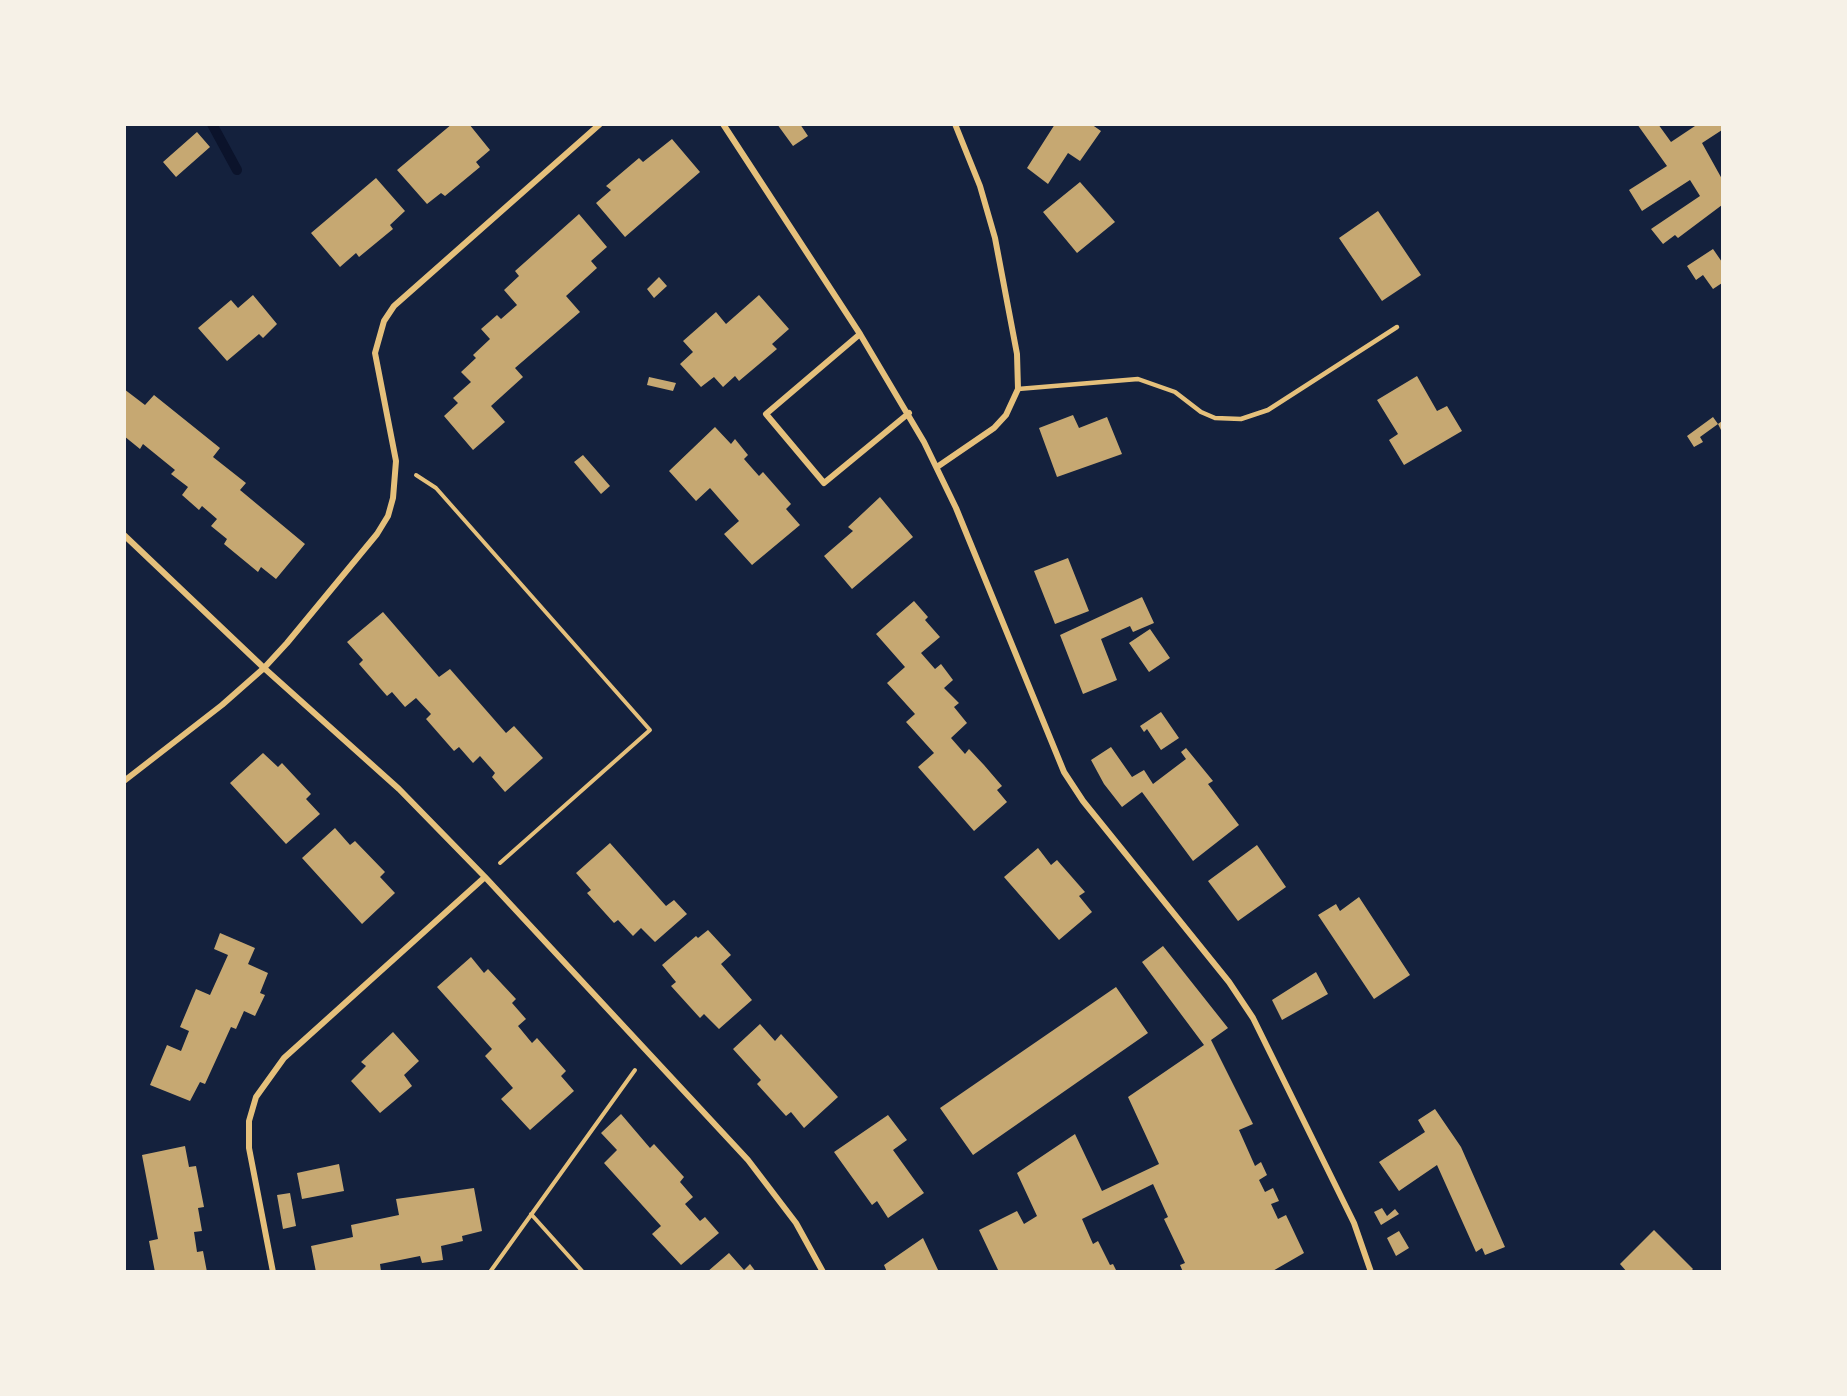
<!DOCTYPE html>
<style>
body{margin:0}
#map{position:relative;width:1847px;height:1396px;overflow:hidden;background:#14213d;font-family:"IBM Plex Sans",sans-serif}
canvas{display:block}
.frame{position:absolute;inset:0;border:126px solid #f6f1e7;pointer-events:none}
</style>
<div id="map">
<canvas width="1847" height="1396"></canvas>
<div class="frame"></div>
</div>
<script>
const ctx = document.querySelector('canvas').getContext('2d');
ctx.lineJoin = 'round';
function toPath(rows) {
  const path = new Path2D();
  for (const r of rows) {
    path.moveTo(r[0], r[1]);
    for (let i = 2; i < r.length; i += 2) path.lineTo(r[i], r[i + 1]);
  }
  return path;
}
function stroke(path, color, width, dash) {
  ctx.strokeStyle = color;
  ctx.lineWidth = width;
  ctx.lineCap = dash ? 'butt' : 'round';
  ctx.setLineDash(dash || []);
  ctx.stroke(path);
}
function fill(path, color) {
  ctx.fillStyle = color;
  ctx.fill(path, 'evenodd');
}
stroke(toPath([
 [212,124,237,170]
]), '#0b132b', 10);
fill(toPath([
 [452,124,469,124,490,150,476,162,480,167,445,196,441,193,427,204,397,170],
 [777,124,800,124,808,136,793,146],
 [1055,124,1091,124,1101,131,1080,161,1068,153,1048,184,1027,168],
 [1637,124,1658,124,1671,142,1698,124,1722,124,1722,130,1702,143,1722,179,1722,205,1678,238,1675,235,1663,244,1651,229,1700,196,1690,180,1642,211,1629,190,1667,166],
 [197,132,210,147,176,177,163,162],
 [672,139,700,172,625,237,596,203,611,190,606,186,639,158,643,162],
 [376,178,405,211,390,225,393,229,359,257,356,253,340,267,311,233],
 [1080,182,1115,222,1077,253,1043,212],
 [1378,211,1421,275,1382,301,1339,238],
 [579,214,607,247,591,261,597,268,566,296,580,312,515,368,523,377,491,406,505,422,473,450,444,416,458,403,453,398,471,382,461,372,476,358,473,355,490,339,481,329,497,315,501,319,517,305,504,290,519,276,515,271],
 [1713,249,1722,262,1722,283,1713,289,1703,275,1696,280,1687,266],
 [659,277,667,286,654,298,647,289],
 [253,295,277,324,263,338,259,334,227,361,198,328,231,300,238,308],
 [759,295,789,329,772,344,777,349,739,381,735,376,723,387,714,377,701,387,680,364,693,352,683,341,716,312,726,324],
 [1417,376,1437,411,1447,406,1462,431,1404,465,1389,440,1398,434,1377,400],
 [649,377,676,383,673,391,647,385],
 [124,389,145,405,154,395,220,448,213,457,246,483,240,490,305,544,276,579,261,567,258,572,224,544,227,539,211,526,217,519,202,506,199,510,182,495,188,487,171,474,175,470,143,444,140,449,124,436],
 [1073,415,1079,428,1107,417,1122,454,1057,477,1039,428],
 [1713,417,1718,424,1722,421,1722,432,1718,424,1700,437,1703,442,1694,447,1687,436],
 [715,427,731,444,735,439,748,455,744,459,759,476,763,472,791,504,786,509,800,525,752,565,724,534,739,521,710,488,696,501,669,471],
 [583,455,610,486,601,494,574,462],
 [880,497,913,537,852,589,824,556,853,531,848,527],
 [1068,558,1089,611,1055,624,1034,571],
 [1142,597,1154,623,1133,632,1130,626,1101,639,1117,680,1083,694,1060,635],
 [914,601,928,617,925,620,940,637,921,653,935,669,941,664,953,680,944,688,959,703,954,707,967,723,951,738,965,754,969,749,984,765,1002,786,997,790,1007,802,974,831,918,767,934,753,906,722,915,714,887,683,905,667,876,634],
 [383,612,439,677,450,669,506,733,514,726,543,758,505,792,492,777,495,773,480,756,473,763,459,747,454,751,426,719,431,714,416,698,405,707,392,692,387,696,359,664,363,660,347,642],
 [1150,629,1170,658,1149,672,1129,643],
 [1161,712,1179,738,1161,750,1147,729,1144,732,1140,726],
 [1111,747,1132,777,1144,770,1153,784,1186,759,1181,752,1186,748,1213,781,1208,784,1239,825,1193,861,1142,792,1122,807,1104,784,1091,760],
 [263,753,278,767,282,763,296,778,311,794,306,799,320,814,286,844,230,783],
 [335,828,350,845,355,841,385,872,380,877,395,893,362,924,302,858],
 [610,843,666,906,674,900,687,914,655,942,641,928,633,936,618,920,614,923,587,893,591,890,576,873],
 [1257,845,1286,887,1238,921,1208,881],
 [1038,848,1051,865,1057,860,1085,892,1079,896,1092,912,1059,940,1004,877],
 [1359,897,1410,975,1374,999,1318,915,1336,904,1340,911],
 [708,930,731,955,721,964,752,1000,719,1029,704,1014,700,1018,671,986,676,982,662,965,696,936,698,938],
 [220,933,255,948,248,964,268,973,260,993,265,995,255,1016,244,1011,236,1029,231,1027,205,1084,200,1082,190,1101,150,1085,167,1045,181,1051,189,1031,180,1027,196,989,210,995,228,955,214,949],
 [1163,946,1228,1028,1211,1040,1253,1124,1239,1130,1255,1166,1261,1162,1267,1175,1259,1180,1265,1192,1273,1188,1279,1201,1271,1204,1278,1219,1286,1215,1304,1253,1271,1272,1183,1272,1180,1265,1185,1263,1164,1219,1168,1217,1153,1184,1082,1219,1093,1244,1098,1241,1110,1265,1113,1264,1117,1272,999,1272,979,1230,1017,1211,1024,1224,1037,1216,1017,1173,1075,1134,1102,1191,1159,1164,1128,1097,1204,1045,1142,962],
 [471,957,484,973,488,969,516,999,512,1003,526,1019,518,1026,532,1043,537,1038,566,1071,561,1076,574,1091,530,1130,501,1099,513,1088,485,1056,492,1049,437,987],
 [1316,972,1328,994,1282,1020,1272,1000],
 [1116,987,1148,1033,973,1155,940,1108],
 [760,1024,775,1041,781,1034,838,1097,804,1128,791,1112,786,1116,757,1084,761,1080,733,1049],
 [393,1032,419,1061,404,1075,412,1086,380,1113,351,1081,366,1066,361,1062],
 [1435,1109,1461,1147,1505,1247,1485,1255,1482,1248,1476,1252,1437,1165,1399,1191,1379,1162,1425,1132,1418,1120],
 [621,1114,650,1148,654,1144,684,1177,680,1182,693,1197,685,1204,700,1221,705,1217,719,1233,681,1265,652,1234,661,1226,604,1163,617,1150,601,1133],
 [888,1115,907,1140,893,1150,924,1193,888,1218,877,1201,872,1205,834,1152],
 [185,1146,189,1167,196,1166,204,1207,198,1208,202,1231,194,1232,197,1252,203,1251,207,1272,155,1272,149,1241,158,1239,142,1155],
 [339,1164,344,1191,302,1199,297,1173],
 [474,1188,482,1231,462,1236,463,1241,441,1246,443,1260,422,1263,420,1256,380,1264,381,1271,378,1272,316,1272,311,1246,353,1237,351,1225,399,1215,396,1199],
 [290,1193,296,1226,283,1229,277,1195],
 [1382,1208,1387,1216,1395,1209,1399,1214,1381,1225,1374,1212],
 [1654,1230,1693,1269,1690,1272,1627,1272,1620,1264],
 [1399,1231,1409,1248,1396,1256,1387,1238],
 [923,1238,939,1272,887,1272,884,1265],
 [729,1253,744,1270,750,1264,756,1272,707,1272]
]), '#c6a872');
stroke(toPath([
 [416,475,436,488,650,730,500,863],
 [531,1214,583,1272],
 [490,1272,635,1070]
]), '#e5c07b', 4);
stroke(toPath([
 [1018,389,1138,379,1175,392,1201,412,1215,418,1241,419,1268,410,1397,327]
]), '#e5c07b', 4.5);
stroke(toPath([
 [723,124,860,334,924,442,956,508,1064,772,1083,801,1229,982,1253,1018,1354,1223,1371,1272],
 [860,334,766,414,824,483,909,413],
 [937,467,994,428,1006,415,1018,389,1017,354,995,238,980,186,955,124],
 [124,535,264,668,399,789,485,877,748,1160,796,1223,823,1272],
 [124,781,222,705,264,668,287,643,377,534,388,516,393,498,396,461,375,353,384,321,394,306,600,124],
 [273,1272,249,1148,249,1121,256,1097,284,1058,485,877]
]), '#e5c07b', 6);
</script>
